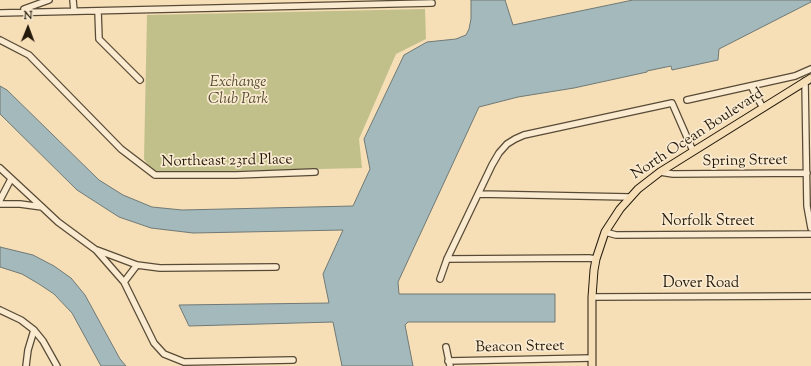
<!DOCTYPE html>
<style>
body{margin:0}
#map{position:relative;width:811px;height:366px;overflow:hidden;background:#f6deb7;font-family:"Sorts Mill Goudy",serif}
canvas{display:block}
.north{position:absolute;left:8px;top:8px;width:40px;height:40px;-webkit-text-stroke:3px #f9ead0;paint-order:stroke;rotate:1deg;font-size:11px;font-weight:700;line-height:16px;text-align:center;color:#241a0b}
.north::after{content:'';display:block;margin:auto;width:14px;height:18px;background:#241a0b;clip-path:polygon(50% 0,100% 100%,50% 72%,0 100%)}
</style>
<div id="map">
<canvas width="811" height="366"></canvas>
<div class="north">N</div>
</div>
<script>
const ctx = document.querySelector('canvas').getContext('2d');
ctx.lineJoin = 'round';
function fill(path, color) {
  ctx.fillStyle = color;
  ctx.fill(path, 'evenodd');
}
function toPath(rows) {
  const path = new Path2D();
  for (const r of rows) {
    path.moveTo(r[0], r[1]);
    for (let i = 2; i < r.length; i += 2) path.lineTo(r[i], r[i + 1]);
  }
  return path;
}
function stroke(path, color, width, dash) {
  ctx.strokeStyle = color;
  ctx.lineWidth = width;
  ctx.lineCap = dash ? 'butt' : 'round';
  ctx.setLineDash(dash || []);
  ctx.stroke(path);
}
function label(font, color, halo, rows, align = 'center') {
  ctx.font = font + ' "Sorts Mill Goudy",serif';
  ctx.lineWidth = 3.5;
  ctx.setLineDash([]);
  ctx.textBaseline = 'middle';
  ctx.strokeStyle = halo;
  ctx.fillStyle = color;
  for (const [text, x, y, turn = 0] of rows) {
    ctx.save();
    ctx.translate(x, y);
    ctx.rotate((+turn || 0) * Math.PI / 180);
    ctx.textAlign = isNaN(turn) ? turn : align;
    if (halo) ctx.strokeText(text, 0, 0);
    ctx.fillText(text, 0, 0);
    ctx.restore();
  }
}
fill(toPath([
 [425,9,426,39,396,54,359,139,362,168,153,173,144,159,147,15]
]), '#c1c08b');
const water = toPath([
 [471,0,505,0,513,25,633,0,811,0,811,2,719,49,718,60,672,70,671,66,647,71,647,72,574,88,518,97,479,107,398,282,399,294,555,294,555,322,408,322,405,325,413,366,342,366,333,322,189,326,179,305,329,303,323,274,343,230,193,233,151,228,119,217,77,190,0,114,0,86,7,90,99,180,123,195,152,207,182,210,353,206,370,169,364,139,404,55,427,42,456,39,466,35,469,29,471,19,471,0],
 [0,247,33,255,54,266,71,278,85,295,120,359,126,366,101,366,72,313,54,294,39,284,22,274,0,267,0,247]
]);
fill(water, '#a3b9bb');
stroke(water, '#707975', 1);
const minor = toPath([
 [73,0,74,11],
 [24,9,49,0],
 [98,11,99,39,140,80],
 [0,13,432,3],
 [0,40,29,55,121,149,155,175,236,175,315,172],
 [808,81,805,81,807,206,811,228],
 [751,86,763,108],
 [687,100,795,76,811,69],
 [0,168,42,207],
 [660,172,673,174,807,173],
 [479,194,629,197],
 [0,200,11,179],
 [0,204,20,204,42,207,58,222,96,250,124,282,154,343,164,354,184,362,293,360],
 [605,232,616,235,811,234],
 [97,250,137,265,160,268,276,267],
 [447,259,589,258,596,259],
 [440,279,447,259,492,165,499,153,507,144,515,139,524,135,672,103,693,151],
 [124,282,137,265],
 [592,297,811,296],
 [0,310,21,320,34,330,43,341,57,366],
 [446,347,450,366],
 [448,361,592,358],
 [26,366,28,350,34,330]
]);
const major = toPath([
 [592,366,592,297,594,270,596,259,605,232,620,209,638,189,660,172,811,78]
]);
stroke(minor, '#584b36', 8);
stroke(major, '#241a0b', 9);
stroke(minor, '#f9ead0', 5.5);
stroke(major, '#f6deb7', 7);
label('italic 15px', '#534c31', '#f9ead0', [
 ["Exchange",238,83],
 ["Club Park",238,100]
]);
label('15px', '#241a0b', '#f9ead0', [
 ["North Ocean Boulevard",698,135,-33],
 ["Northeast 23rd Place",227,162,-1],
 ["Spring Street",745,162,-1],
 ["Norfolk Street",708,222],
 ["Dover Road",701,284],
 ["Beacon Street",520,348,-1]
]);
</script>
